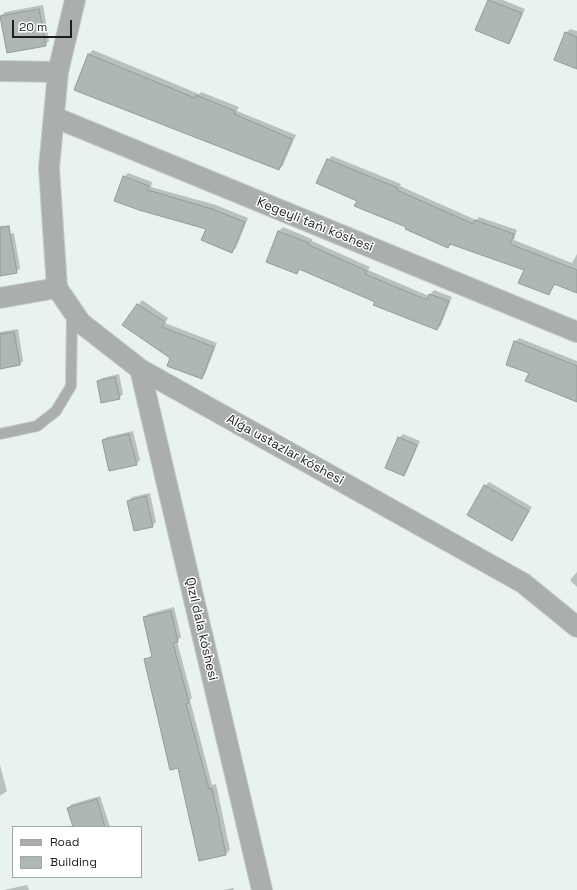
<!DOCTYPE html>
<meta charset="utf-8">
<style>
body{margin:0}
#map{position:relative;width:577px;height:890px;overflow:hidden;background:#e8f2f1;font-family:"Space Grotesk",sans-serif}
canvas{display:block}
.legend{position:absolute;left:12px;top:826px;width:130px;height:52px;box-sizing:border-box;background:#fff;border:1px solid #a4a5a5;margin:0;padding:5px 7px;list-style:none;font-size:12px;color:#1b1f1f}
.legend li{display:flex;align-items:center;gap:8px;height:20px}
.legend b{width:20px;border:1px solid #a4a5a5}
.scale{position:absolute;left:12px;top:20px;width:60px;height:18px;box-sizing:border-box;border:2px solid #1b1f1f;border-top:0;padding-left:5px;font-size:12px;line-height:14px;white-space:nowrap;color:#1b1f1f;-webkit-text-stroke:3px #fff;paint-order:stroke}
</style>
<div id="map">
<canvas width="577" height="890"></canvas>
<ul class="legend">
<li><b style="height:5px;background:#aaaeae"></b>Road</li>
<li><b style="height:11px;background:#aeb7b6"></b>Building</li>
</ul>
<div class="scale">20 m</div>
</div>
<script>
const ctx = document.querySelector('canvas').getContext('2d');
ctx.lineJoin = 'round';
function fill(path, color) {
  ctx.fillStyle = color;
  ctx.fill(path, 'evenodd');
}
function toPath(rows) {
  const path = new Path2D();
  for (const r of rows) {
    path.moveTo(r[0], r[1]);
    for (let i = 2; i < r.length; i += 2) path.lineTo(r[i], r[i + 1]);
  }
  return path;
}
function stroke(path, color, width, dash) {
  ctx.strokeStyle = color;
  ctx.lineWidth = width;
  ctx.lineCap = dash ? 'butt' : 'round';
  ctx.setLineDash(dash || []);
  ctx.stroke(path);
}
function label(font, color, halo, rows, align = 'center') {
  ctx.font = font + ' "Space Grotesk",sans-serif';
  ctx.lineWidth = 3;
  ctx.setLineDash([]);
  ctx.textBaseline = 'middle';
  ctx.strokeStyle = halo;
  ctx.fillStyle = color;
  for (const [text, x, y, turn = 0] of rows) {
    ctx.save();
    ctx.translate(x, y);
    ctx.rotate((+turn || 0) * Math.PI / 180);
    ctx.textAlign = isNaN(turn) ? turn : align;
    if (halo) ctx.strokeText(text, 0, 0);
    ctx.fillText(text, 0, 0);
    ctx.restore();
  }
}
fill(toPath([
 [489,0,503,0,525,9,512,39,509,43,476,30],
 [43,5,49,41,45,45,1,16,5,12],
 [570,29,577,31,577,68,566,33],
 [93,50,199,94,201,92,239,107,237,111,296,135,283,165,279,169,75,89,89,54],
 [332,156,401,184,400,186,476,220,479,217,517,230,514,240,572,263,577,254,577,292,556,283,549,294,525,269,452,243,448,247,358,200,328,160],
 [128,173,152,182,151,187,216,205,248,218,236,248,232,251,207,228,124,177],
 [283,227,312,239,312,241,370,267,368,270,429,296,434,290,452,297,441,325,437,329,301,268,296,273,267,261,279,231],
 [14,233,20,268,16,272,0,275,0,236],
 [142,300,168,318,165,323,217,343,205,374,201,378,124,325],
 [18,329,23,361,19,365,0,368,0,332],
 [519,338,577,361,577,401,530,372,515,342],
 [119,374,123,394,119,398,98,381,102,378],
 [133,431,140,460,136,464,103,440,107,437],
 [403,434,420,441,407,471,403,475,399,438],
 [489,482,532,507,512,539,485,486],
 [150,493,156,522,152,526,128,501,132,497],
 [577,572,577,587,570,580],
 [174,607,181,637,177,641,192,698,190,700,212,785,216,784,230,850,226,854,200,860,179,766,145,660,153,655,144,618,148,614],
 [0,765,7,791,0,796],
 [100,796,110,827,74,827,68,808,72,804],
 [27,885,29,890,4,890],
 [233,888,234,890,223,890]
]), '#0003');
const building = toPath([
 [488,0,522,13,509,44,475,30,488,0],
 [39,9,46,46,7,53,0,16,39,9],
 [565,32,577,37,577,69,554,60,565,32],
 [88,54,195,98,196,95,235,111,234,114,292,139,279,170,74,90,88,54],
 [327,159,398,188,397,190,473,224,475,220,514,234,510,244,577,270,577,293,554,284,549,295,518,283,524,270,450,244,448,248,405,229,406,227,354,206,357,201,316,183,327,159],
 [123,176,149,186,148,190,212,209,245,222,232,253,201,240,206,229,139,210,114,201,123,176],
 [9,226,17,273,0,276,0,227,9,226],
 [278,231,309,243,309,245,367,271,365,274,427,300,429,294,449,301,437,330,373,305,375,302,299,269,297,274,266,262,278,231],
 [137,304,165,322,162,327,214,347,202,379,167,366,170,358,122,325,137,304],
 [14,332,20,365,0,369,0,334,14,332],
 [514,341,577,366,577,402,525,381,529,373,506,365,514,341],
 [115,377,120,399,101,403,97,381,115,377],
 [129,434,137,465,109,471,102,440,129,434],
 [398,437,417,445,404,476,385,468,398,437],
 [484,485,529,511,512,541,467,515,484,485],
 [146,496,153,527,134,531,127,501,146,496],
 [171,611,178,642,173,643,189,703,186,704,209,789,212,788,226,855,199,861,178,768,170,770,144,659,152,657,143,617,171,611],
 [97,799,105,827,73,827,67,808,97,799]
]);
fill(building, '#aeb7b6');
stroke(building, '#929b9a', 1);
const service = toPath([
 [0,434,37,426,56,411,71,386,72,313]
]);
const minor = toPath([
 [75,0,58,72,49,168,57,288,81,323,140,369,523,583,577,627],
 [0,71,58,72],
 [54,117,577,332],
 [0,298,57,288],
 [140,369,262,890]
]);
stroke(service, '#c3cccb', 12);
stroke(minor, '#c3cccb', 22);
stroke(service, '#aaaeae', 10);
stroke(minor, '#aaaeae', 20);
label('13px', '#1b1f1f', '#fff', [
 ["Kegeyli tańı kóshesi",315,225,22],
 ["Alǵa ustazlar kóshesi",285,450,29],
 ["Qızıl dala kóshesi",201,629,77]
]);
</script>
